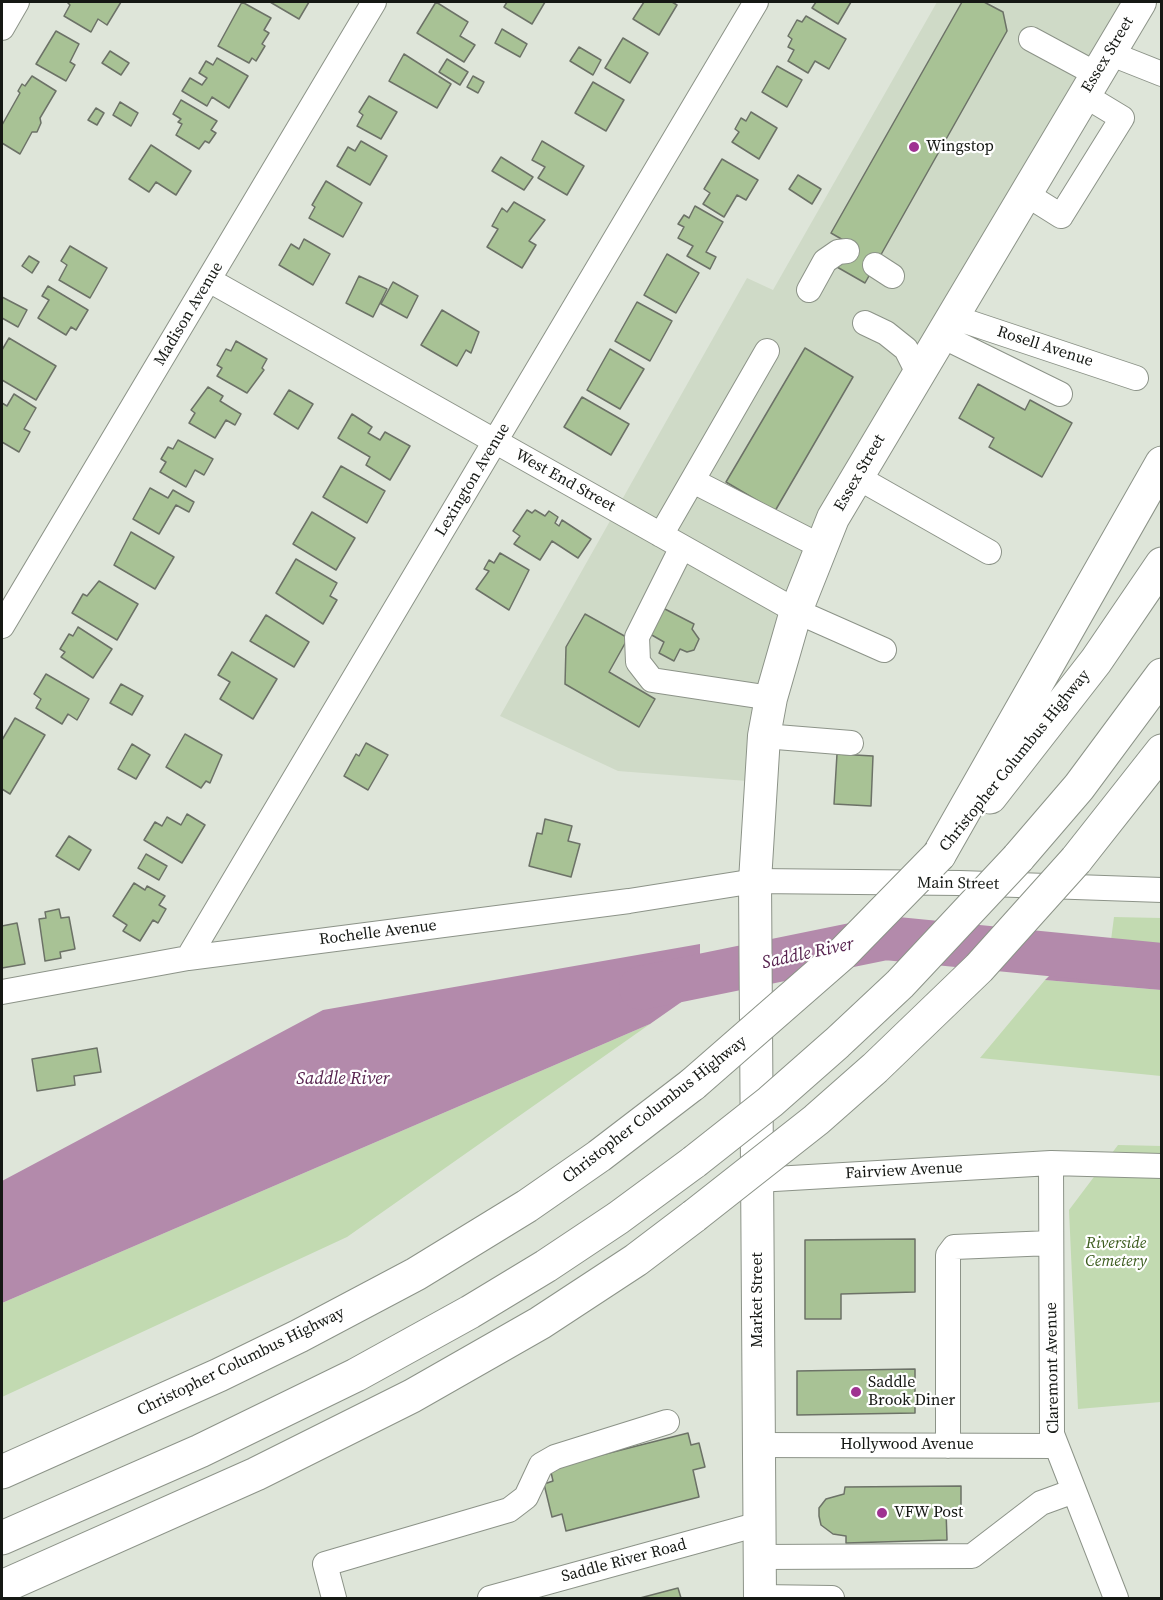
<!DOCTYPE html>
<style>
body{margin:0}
#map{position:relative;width:1163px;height:1600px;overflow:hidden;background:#dee5d9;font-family:"Source Serif 4",serif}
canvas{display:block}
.frame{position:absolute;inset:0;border:3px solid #151814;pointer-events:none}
</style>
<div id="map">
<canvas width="1163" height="1600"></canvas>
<div class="frame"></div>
</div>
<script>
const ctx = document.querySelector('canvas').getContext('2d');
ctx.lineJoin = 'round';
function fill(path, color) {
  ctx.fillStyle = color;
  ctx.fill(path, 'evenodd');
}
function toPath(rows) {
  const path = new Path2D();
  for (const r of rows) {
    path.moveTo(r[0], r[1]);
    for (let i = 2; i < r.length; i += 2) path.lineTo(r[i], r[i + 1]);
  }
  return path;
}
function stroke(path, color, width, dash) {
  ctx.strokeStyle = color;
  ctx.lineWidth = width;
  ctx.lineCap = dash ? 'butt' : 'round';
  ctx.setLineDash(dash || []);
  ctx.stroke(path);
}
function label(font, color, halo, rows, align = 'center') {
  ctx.font = font + ' "Source Serif 4",serif';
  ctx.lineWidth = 4.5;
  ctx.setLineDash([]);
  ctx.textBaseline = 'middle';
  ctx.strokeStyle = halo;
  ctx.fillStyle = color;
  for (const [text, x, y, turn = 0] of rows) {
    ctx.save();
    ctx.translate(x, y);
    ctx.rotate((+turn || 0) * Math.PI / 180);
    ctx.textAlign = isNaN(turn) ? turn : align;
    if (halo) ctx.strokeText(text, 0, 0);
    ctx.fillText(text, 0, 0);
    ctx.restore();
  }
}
fill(toPath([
 [937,2,1140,2,833,518,760,782,618,771,500,716,747,278,773,290]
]), '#cfdac7');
fill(toPath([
 [1114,917,1161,918,1161,950,1110,948],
 [1045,980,1161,990,1161,1076,980,1058],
 [650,1024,347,1237,2,1397,2,1303],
 [1118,1145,1161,1146,1161,1402,1078,1409,1069,1210]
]), '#c2dab1');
fill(toPath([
 [700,944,700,989,650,1024,2,1303,2,1181,323,1010],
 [1078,948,1161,950,1161,990,1045,980]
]), '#b38aab');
stroke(toPath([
 [641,988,886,938,1162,965]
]), '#b38aab', 44);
const building = toPath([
 [67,2,121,2,107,25,98,19,91,32,64,16,70,5,67,2],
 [242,2,271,18,264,30,269,33,262,44,265,46,256,61,252,58,249,63,218,46,242,2],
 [270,2,309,2,299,19,270,2],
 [436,2,468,22,460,36,475,45,464,62,417,33,436,2],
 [507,2,545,2,532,24,504,7,507,2],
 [644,2,672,2,677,5,659,35,633,19,644,2],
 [816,2,851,2,838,24,812,8,816,2],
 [962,2,984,2,1003,12,1007,31,865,283,837,267,850,244,831,233,962,2],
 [806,16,846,39,829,69,815,61,808,73,788,61,794,50,788,47,792,39,788,36,797,20,802,22,806,16],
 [502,29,527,44,520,57,495,43,502,29],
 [56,31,79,44,70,62,75,65,66,81,36,64,56,31],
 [623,38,648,53,630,83,605,68,623,38],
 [579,47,601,60,593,75,570,61,579,47],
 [110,51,129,63,121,75,102,63,110,51],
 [404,54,451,84,437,108,389,81,404,54],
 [217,58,248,76,229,108,212,97,207,106,182,91,190,78,202,85,207,78,199,73,206,61,213,65,217,58],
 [447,59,468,72,460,85,439,72,447,59],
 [777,66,802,80,787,107,762,92,777,66],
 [32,76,56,91,40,118,41,123,37,132,32,132,20,154,2,143,2,125,20,93,18,91,22,84,25,86,32,76],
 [473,76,484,82,478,93,467,87,473,76],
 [593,82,624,100,606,131,575,113,593,82],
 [369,96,397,112,381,139,357,126,363,115,359,112,369,96],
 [181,100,217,121,211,130,216,133,209,143,205,141,199,149,176,135,182,124,178,122,181,119,173,114,181,100],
 [120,102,138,113,131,126,113,115,120,102],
 [96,108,104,113,97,125,88,120,96,108],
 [751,112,777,128,759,159,732,142,739,132,735,129,741,118,746,121,751,112],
 [361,141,387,156,370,185,337,166,348,147,355,151,361,141],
 [542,141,584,166,567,195,538,178,545,167,532,160,542,141],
 [151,145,191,171,176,195,156,182,149,192,129,179,151,145],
 [501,157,533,177,524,190,492,171,501,157],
 [722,159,758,180,746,200,737,195,724,217,703,204,710,193,704,189,722,159],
 [798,175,821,189,812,204,789,189,798,175],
 [326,181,362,203,343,237,309,218,315,207,312,205,326,181],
 [514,202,545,220,529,241,536,245,522,268,487,247,498,229,492,226,502,208,507,212,514,202],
 [695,206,723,222,706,252,716,257,710,269,687,256,693,246,678,238,684,227,678,224,684,215,689,218,695,206],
 [304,239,330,254,313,285,279,265,291,244,299,249,304,239],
 [70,246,107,268,90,298,59,280,67,265,61,261,70,246],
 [667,254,699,273,676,313,644,295,667,254],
 [29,256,39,262,32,273,22,266,29,256],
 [359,276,387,289,373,317,346,303,359,276],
 [393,282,418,296,407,318,381,304,393,282],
 [48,286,88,310,76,330,71,327,66,335,38,318,49,300,42,296,48,286],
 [2,297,27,310,18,327,2,318,2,297],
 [637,302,672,321,650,361,615,341,637,302],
 [442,310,479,332,471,353,466,350,457,366,421,345,442,310],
 [9,338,56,366,36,400,2,380,2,350,9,338],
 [236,341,267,359,262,368,264,370,247,393,217,376,222,368,217,365,226,349,231,351,236,341],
 [805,348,853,377,775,511,726,482,805,348],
 [610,349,644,369,620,409,587,390,610,349],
 [978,384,1025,410,1030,400,1072,423,1042,477,989,447,994,438,959,418,978,384],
 [208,387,223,396,220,401,241,414,235,425,226,420,215,438,189,423,195,413,191,410,208,387],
 [289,390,313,404,298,429,274,414,289,390],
 [14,394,36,408,24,429,30,432,19,452,2,442,2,403,7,406,14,394],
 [582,397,629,424,611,455,564,427,582,397],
 [352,414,372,427,368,433,380,440,385,432,410,446,390,480,366,465,370,457,338,438,352,414],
 [178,440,213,459,204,475,195,470,186,487,160,472,166,462,161,459,168,447,173,449,178,440],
 [341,466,385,491,367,523,323,497,341,466],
 [150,488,168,498,173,490,194,502,189,512,176,505,159,534,133,519,150,488],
 [527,510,532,513,535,510,545,516,549,511,558,517,555,523,559,526,562,520,591,539,578,558,552,541,540,560,514,544,520,536,513,531,527,510],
 [312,512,355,538,336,570,293,544,312,512],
 [131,532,174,557,155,589,114,565,131,532],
 [500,553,529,570,509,610,476,589,489,571,484,569,489,560,494,563,500,553],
 [296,559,337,583,330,596,337,600,323,624,276,593,296,559],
 [99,581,138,604,117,640,72,613,83,594,87,596,99,581],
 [663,608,694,624,692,629,699,639,694,650,687,652,680,649,674,661,659,653,664,642,650,634,663,608],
 [585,614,628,638,609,672,655,699,639,727,565,684,566,647,585,614],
 [266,615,309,642,294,667,250,641,266,615],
 [78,627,112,649,93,678,61,657,65,652,60,649,69,634,73,636,78,627],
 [232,652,277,679,253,719,220,699,230,682,218,675,232,652],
 [46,674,89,699,77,720,68,714,62,724,36,708,41,699,34,694,46,674],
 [121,684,143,696,132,715,110,703,121,684],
 [15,718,45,735,10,794,2,789,2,740,15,718],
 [185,734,222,755,210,783,206,781,201,788,166,767,185,734],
 [366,743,388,755,368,790,344,776,356,754,359,756,366,743],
 [132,744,150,755,136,779,118,769,132,744],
 [837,754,873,756,871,806,834,804,837,754],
 [187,814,205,825,182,863,144,840,155,822,162,826,167,817,181,825,187,814],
 [545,819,572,826,568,841,580,844,571,877,529,866,537,833,542,834,545,819],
 [69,836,91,850,79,870,56,856,69,836],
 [146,854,167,866,159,880,138,868,146,854],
 [134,883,145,890,147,886,165,896,159,905,166,909,158,923,153,920,140,941,123,931,127,925,113,916,134,883],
 [59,909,61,918,69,917,75,949,60,952,61,958,45,961,39,919,46,918,45,912,59,909],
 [17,923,25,964,2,968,2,926,17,923],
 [97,1048,101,1072,74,1076,75,1085,37,1091,32,1059,97,1048],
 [915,1239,915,1292,841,1294,841,1319,805,1319,805,1240,915,1239],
 [915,1369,915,1413,797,1415,797,1371,915,1369],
 [688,1433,691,1445,699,1443,705,1467,693,1470,699,1497,566,1531,562,1514,552,1517,544,1484,553,1481,550,1468,688,1433],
 [961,1486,961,1510,946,1510,947,1540,846,1543,846,1536,833,1534,821,1525,819,1516,819,1508,826,1499,844,1494,845,1487,961,1486],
 [678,1588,681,1598,640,1598,678,1588]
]);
fill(building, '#a8c295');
stroke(building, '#6c7267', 1.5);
const minor = toPath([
 [2,28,17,2],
 [1031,39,1096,74],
 [1109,53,1162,74],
 [1026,194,1061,216,1122,118,1084,95],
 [875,265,892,276],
 [209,280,796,611,884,650],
 [809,290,825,261,838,252,847,251],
 [953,317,1136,378],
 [865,323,886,333,906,349,919,375],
 [942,336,1060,394],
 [857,477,989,552],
 [693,481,820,546],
 [661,535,767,351],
 [682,547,637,637,638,662,652,680,771,698],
 [2,626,374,2],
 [764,736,851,743],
 [188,958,756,2],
 [2,992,188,958,629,901,755,881,960,883,1162,890],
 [1051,1163,1052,1434,1116,1598],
 [757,1180,1051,1163,1162,1166],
 [758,1445,1056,1446],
 [948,1446,948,1255,954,1247,1051,1243],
 [760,1557,972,1556,1041,1503,1074,1491],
 [760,1597,832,1598],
 [334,1598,325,1564,509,1510,526,1497,541,1465,555,1457,667,1422],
 [490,1598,759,1524]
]);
const major = toPath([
 [760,1598,755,881,764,736,771,698,796,611,833,518,1140,2]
]);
const highway = toPath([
 [990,797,1096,661,1162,564],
 [939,855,1162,463],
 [1018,858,1079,787,1162,675],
 [1076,860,1162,751],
 [2,1472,219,1375,299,1336,416,1274,527,1206,599,1156,693,1084],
 [2,1538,200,1451,356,1375,470,1312,546,1266,618,1218,694,1162],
 [2,1587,256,1474,412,1396,540,1323,636,1260,694,1216]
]);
stroke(minor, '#8c9388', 26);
stroke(major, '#8c9388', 34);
stroke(highway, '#8c9388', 35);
stroke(minor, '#fff', 24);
stroke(major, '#fff', 32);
stroke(highway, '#fff', 33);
const highwayBridge = toPath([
 [693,1084,843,953,939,855],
 [694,1162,770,1102,837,1043,900,984,1018,858],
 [694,1216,816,1120,875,1068,979,968,1076,860]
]);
stroke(highwayBridge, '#8c9388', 35, []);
stroke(highwayBridge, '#fff', 33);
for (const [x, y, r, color] of [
 [914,147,6,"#9f3291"],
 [856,1392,6,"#9f3291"],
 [882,1513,6,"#9f3291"]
]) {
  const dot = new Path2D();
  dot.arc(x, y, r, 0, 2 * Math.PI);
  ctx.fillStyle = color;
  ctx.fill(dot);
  stroke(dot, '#fff', 2);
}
label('16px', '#151814', '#fff', [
 ["Essex Street",1108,55,-59],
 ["Madison Avenue",189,314,-59],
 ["Rosell Avenue",1045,347,18],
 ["Essex Street",860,473,-60],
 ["Lexington Avenue",473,480,-59],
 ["West End Street",565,481,29],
 ["Christopher Columbus Highway",1015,761,-51],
 ["Main Street",958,884,1],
 ["Rochelle Avenue",378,933,-7],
 ["Christopher Columbus Highway",655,1110,-38],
 ["Fairview Avenue",904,1171,-3],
 ["Market Street",758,1300,-90],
 ["Christopher Columbus Highway",241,1362,-26],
 ["Claremont Avenue",1053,1368,-91],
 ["Hollywood Avenue",907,1445],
 ["Saddle River Road",624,1561,-15]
]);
label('16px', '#151814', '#fff', [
 ["Wingstop",926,147],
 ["Saddle",868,1383],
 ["Brook Diner",868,1401],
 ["VFW Post",894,1513]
], 'left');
label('italic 16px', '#3c5c1e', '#fff', [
 ["Riverside",1116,1244],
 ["Cemetery",1116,1262]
]);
label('italic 18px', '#57234f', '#fff', [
 ["Saddle River",808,954,-12],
 ["Saddle River",343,1079]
]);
</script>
